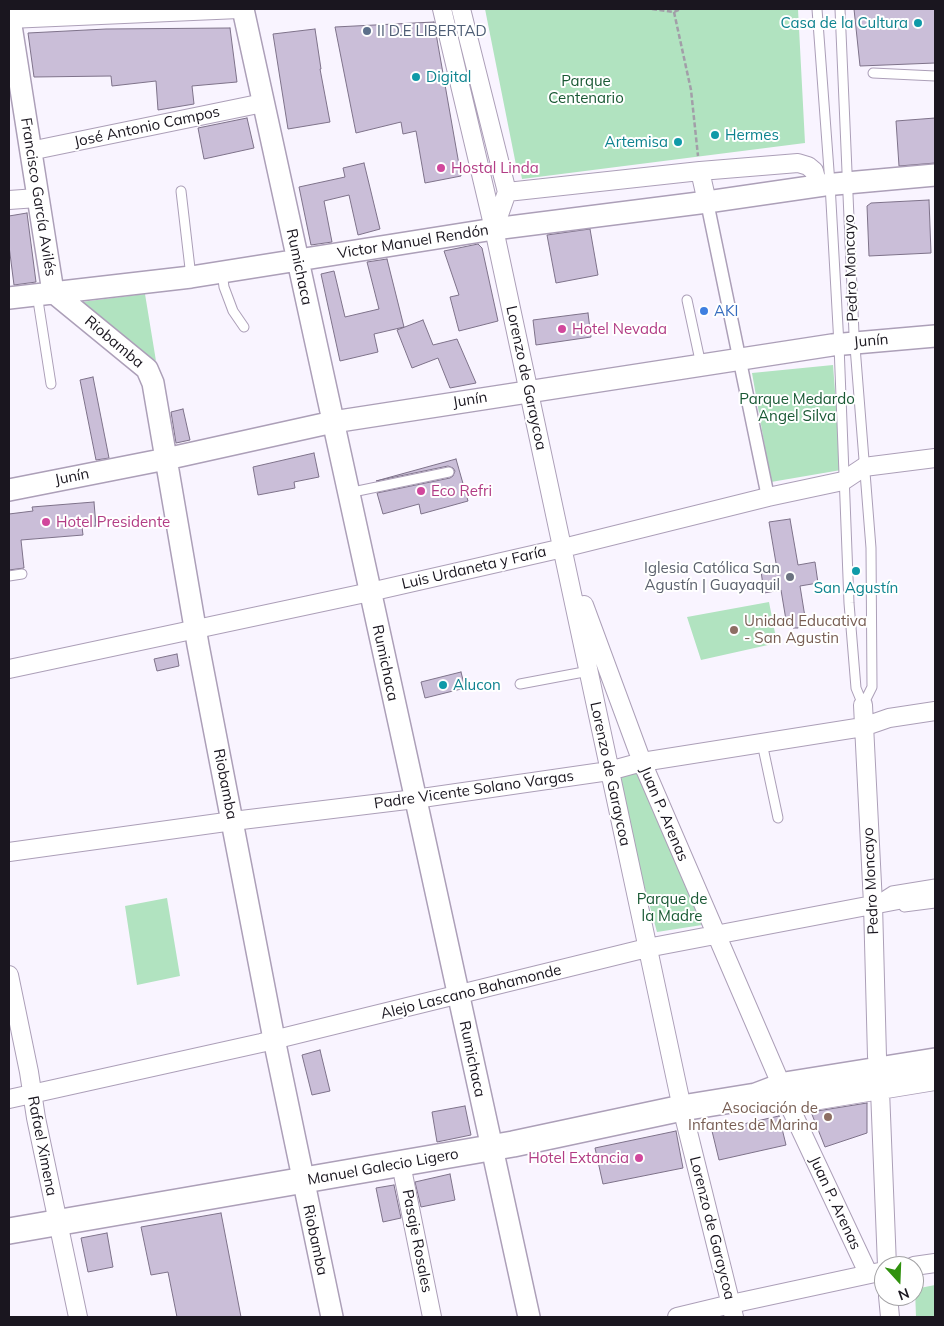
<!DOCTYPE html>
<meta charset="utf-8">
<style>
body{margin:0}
#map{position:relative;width:944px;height:1326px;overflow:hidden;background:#f9f4ff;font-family:Mulish,sans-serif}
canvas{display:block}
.frame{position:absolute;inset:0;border:10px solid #1a161f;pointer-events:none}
.north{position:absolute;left:874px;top:1256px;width:50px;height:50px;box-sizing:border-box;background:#fff;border:1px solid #a3a2a5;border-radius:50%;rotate:160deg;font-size:14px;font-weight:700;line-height:20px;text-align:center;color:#1a161f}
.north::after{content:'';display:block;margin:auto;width:18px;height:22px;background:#30910e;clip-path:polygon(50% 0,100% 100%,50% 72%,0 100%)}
</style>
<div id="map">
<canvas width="944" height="1326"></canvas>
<div class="frame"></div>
<div class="north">N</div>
</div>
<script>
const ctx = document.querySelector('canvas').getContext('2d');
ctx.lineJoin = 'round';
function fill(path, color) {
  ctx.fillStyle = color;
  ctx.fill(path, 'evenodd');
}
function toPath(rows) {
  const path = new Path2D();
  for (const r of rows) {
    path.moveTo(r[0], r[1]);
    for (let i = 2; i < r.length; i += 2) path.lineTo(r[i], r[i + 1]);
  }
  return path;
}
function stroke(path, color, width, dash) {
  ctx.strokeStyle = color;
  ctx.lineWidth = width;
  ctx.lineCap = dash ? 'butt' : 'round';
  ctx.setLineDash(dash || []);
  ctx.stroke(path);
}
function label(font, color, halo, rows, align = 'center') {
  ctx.font = font + ' Mulish,sans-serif';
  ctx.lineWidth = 4;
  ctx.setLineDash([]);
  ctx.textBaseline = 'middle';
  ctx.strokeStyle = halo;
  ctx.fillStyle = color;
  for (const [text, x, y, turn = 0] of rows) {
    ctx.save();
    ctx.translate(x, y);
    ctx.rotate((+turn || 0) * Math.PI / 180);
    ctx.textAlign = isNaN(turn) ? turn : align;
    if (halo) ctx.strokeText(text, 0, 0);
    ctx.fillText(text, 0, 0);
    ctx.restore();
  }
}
fill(toPath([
 [485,9,798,9,805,143,522,179,521,174,518,175],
 [145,294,156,361,73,303],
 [833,365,841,470,771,482,752,373],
 [769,602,777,643,701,660,687,617],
 [638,771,702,925,657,932,614,777],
 [167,898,180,976,137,985,125,906],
 [935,1285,935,1317,916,1317,915,1289]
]), '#b1e3c0');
const building = toPath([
 [854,9,935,9,935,63,860,66,854,9],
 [434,22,461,176,425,183,416,131,403,134,401,122,356,133,335,27,434,22],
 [230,28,237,82,192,86,194,104,158,110,156,81,112,86,111,76,34,77,28,33,106,29,230,28],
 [315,29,321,69,320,69,330,122,288,129,273,34,315,29],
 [247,118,254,148,204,159,198,128,247,118],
 [935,118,935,163,899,166,896,121,935,118],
 [364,163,380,229,358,235,349,195,324,201,332,242,311,245,299,187,345,177,343,168,364,163],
 [929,200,931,253,869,256,867,206,871,203,929,200],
 [27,213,36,282,14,285,9,246,9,216,27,213],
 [590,229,598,275,556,283,547,235,590,229],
 [478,244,482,248,498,321,459,331,450,297,459,295,444,251,478,244],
 [387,259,404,327,374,334,378,352,340,361,321,274,334,271,345,317,379,309,367,262,387,259],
 [588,313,591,337,536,345,533,320,588,313],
 [423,320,433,345,457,339,476,383,450,388,438,358,412,368,397,330,423,320],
 [93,377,109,458,96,460,80,380,93,377],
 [183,409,190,440,176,443,171,412,183,409],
 [314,453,319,477,294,482,295,488,258,495,253,467,314,453],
 [456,459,468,501,421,514,419,504,383,514,377,493,450,478,453,476,455,471,453,468,448,466,376,481,456,459],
 [94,502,96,526,82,527,83,535,21,540,24,568,9,570,9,514,33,511,32,507,94,502],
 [790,519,798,565,815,562,818,583,800,586,805,617,803,624,798,628,793,628,786,620,781,590,764,593,761,571,777,569,769,522,790,519],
 [177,654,179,666,157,671,154,659,177,654],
 [461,672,465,688,425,698,421,682,461,672],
 [320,1050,330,1091,312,1095,302,1055,320,1050],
 [867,1103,867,1133,825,1147,811,1112,867,1103],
 [465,1106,471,1135,437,1142,432,1112,465,1106],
 [779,1116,786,1145,719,1160,712,1131,779,1116],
 [676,1131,683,1168,603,1184,595,1148,676,1131],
 [450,1174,455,1200,421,1207,415,1182,450,1174],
 [394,1185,401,1218,383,1222,376,1188,394,1185],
 [221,1213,241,1317,177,1317,168,1272,151,1275,141,1227,221,1213],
 [107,1233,113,1267,88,1272,81,1238,107,1233]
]);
fill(building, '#cabed8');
stroke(building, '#7e728a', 1);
const service = toPath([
 [817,9,830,184,839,345,849,603,856,688,863,705],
 [840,9,854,334,871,548,872,687,863,705],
 [873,73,935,76],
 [181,191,191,277],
 [222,272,224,287,233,311,244,327],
 [37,294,51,384],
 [687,300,701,365],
 [348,493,449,472],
 [9,576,22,574],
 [520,684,589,671],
 [762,743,778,818],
 [881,898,892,891,935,884],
 [904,907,935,903]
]);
const pedestrian = toPath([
 [707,202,768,497]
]);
const minor = toPath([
 [442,9,494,229,682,1108,734,1317],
 [461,9,507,192,494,229],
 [9,19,239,9],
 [30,151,263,103],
 [700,171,707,202],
 [507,192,700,171,798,163,808,166,814,171,818,186],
 [9,200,37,198],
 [584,605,642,762,777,1075],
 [9,669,370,592,563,548,768,497,843,481,864,467,935,458],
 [863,705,873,904,877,1057],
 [9,852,233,821,415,799,609,771,642,762,863,727,889,718,935,711],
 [9,975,29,1072,36,1118,78,1317],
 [880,1090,887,1266],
 [9,1099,261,1043,647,948,935,893],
 [778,1102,789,1105,935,1081],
 [789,1105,868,1273],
 [401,1164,432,1317],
 [914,1266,935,1263],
 [888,1296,890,1317],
 [677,1317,731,1304,884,1271]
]);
const tertiary = toPath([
 [243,9,529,1317],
 [9,13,53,292,147,369,153,383,198,645,274,1039,332,1317],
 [9,298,191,277,494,229,707,202,824,185,935,175],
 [9,490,166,459,333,422,832,345,935,336]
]);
const secondary = toPath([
 [9,1231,513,1144,682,1108,756,1096,785,1085,935,1061]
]);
stroke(service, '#ac9fb8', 11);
stroke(pedestrian, '#ac9fb8', 15);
stroke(minor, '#ac9fb8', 20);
stroke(tertiary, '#ac9fb8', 24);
stroke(secondary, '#ac9fb8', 28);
stroke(toPath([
 [652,9,674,12,681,9],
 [674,12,691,90,698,156]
]), '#a29ea8', 2.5, [5, 2.5]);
stroke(service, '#fff', 9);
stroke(pedestrian, '#fff', 12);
stroke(minor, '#fff', 18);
stroke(tertiary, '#fff', 21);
stroke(secondary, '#fff', 25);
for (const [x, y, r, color] of [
 [918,23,5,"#0f9aa8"],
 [367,31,5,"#5c6f8a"],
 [416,77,5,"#0f9aa8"],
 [715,135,5,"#0f9aa8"],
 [678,142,5,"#0f9aa8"],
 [441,168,5,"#d1479c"],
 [704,311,5,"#3f7fe0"],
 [562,329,5,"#d1479c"],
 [421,491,5,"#d1479c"],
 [46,522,5,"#d1479c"],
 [856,571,5,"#0f9aa8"],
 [790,577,5,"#6b7280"],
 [734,630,5,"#8d6e63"],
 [443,685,5,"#0f9aa8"],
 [828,1117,5,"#8d6e63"],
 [639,1158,5,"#d1479c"]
]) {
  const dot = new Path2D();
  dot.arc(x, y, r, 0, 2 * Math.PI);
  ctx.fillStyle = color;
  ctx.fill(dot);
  stroke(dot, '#fff', 2);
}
label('15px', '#0d838f', '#fff', [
 ["Casa de la Cultura",908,23,"right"],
 ["Digital",426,77],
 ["Hermes",725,135],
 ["Artemisa",668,142,"right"],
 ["San Agustín",856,588,"center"],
 ["Alucon",453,685]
], 'left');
label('15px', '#4e5e75', '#fff', [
 ["II D.E LIBERTAD",377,31]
], 'left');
label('15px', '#195934', '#fff', [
 ["Parque",586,81],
 ["Centenario",586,98],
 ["Parque Medardo",797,399],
 ["Angel Silva",797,416],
 ["Parque de",672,899],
 ["la Madre",672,916]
]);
label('15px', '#1a161f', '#fff', [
 ["José Antonio Campos",147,127,-12],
 ["Francisco García Avilés",38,197,81],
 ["Victor Manuel Rendón",413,242,-9],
 ["Rumichaca",299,267,78],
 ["Pedro Moncayo",851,268,-92],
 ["Junín",871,341,-5],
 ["Riobamba",114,342,40],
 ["Lorenzo de Garaycoa",526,378,78],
 ["Junín",470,400,-9],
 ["Junín",72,477,-11],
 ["Luis Urdaneta y Faría",474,568,-13],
 ["Rumichaca",385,663,78],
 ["Lorenzo de Garaycoa",610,774,78],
 ["Riobamba",225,784,79],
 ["Padre Vicente Solano Vargas",474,790,-8],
 ["Juan P. Arenas",664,814,67],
 ["Pedro Moncayo",871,881,-93],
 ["Alejo Lascano Bahamonde",471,992,-14],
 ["Rumichaca",472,1059,78],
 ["Rafael Ximena",42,1146,79],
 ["Manuel Galecio Ligero",383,1167,-10],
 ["Juan P. Arenas",835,1203,65],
 ["Lorenzo de Garaycoa",712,1228,76],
 ["Riobamba",315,1240,78],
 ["Pasaje Rosales",417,1241,79]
]);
label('15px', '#b23c85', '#fff', [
 ["Hostal Linda",451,168],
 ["Hotel Nevada",572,329],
 ["Eco Refri",431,491],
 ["Hotel Presidente",56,522],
 ["Hotel Extancia",629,1158,"right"]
], 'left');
label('15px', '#366cbe', '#fff', [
 ["AKI",714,311]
], 'left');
label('15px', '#5b616d', '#fff', [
 ["Iglesia Católica San",780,568],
 ["Agustín | Guayaquil",780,585]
], 'right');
label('15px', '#785e54', '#fff', [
 ["Unidad Educativa",744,621],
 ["- San Agustin",744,638],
 ["Asociación de",818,1108,"right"],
 ["Infantes de Marina",818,1125,"right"]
], 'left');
</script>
